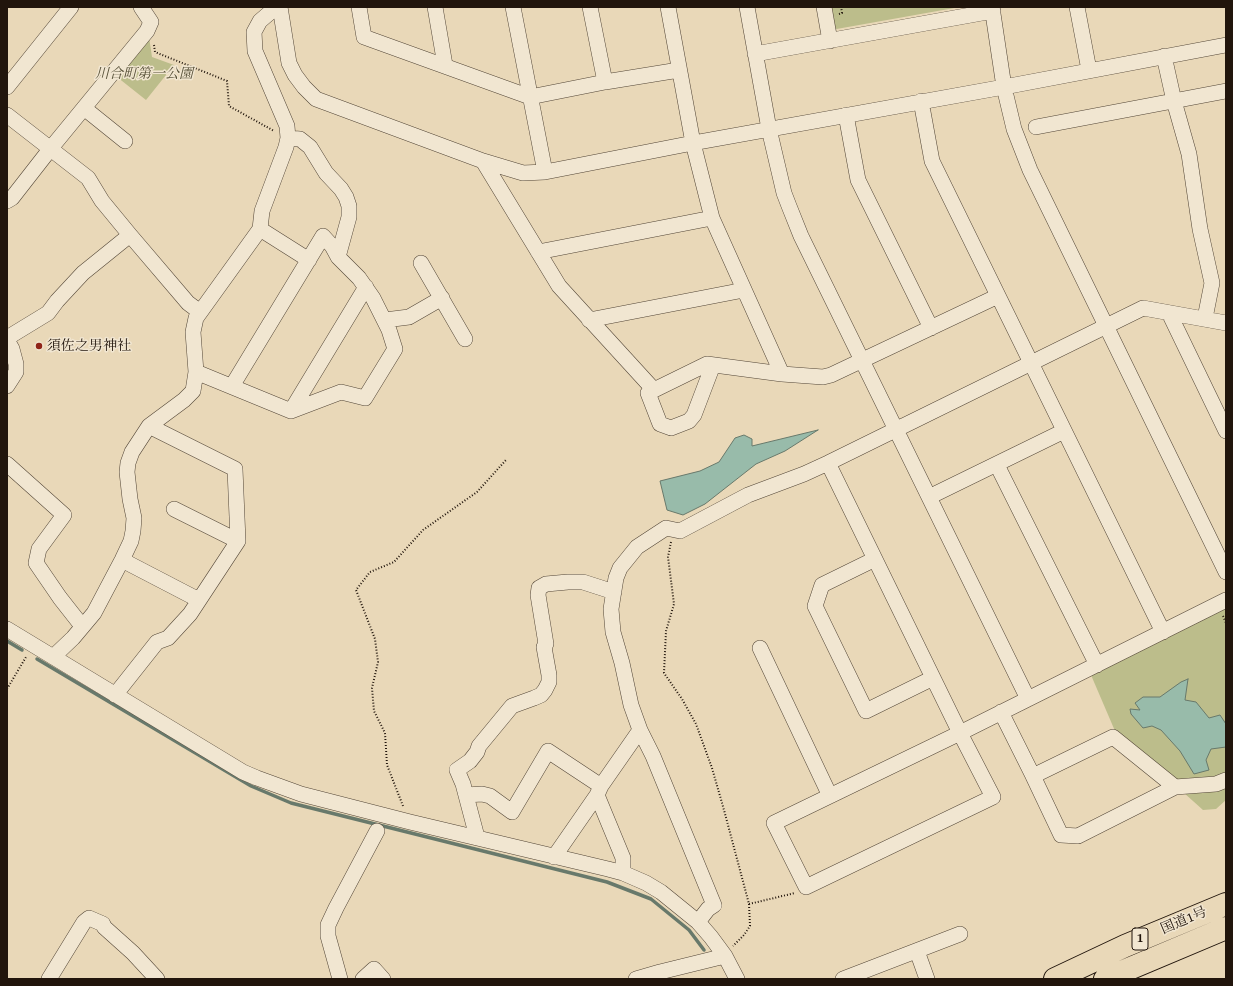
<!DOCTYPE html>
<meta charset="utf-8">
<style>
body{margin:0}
#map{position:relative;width:1233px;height:986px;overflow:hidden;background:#e9d8b8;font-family:"Gentium Book Plus",serif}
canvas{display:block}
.frame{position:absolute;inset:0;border:8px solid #21150c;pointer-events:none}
</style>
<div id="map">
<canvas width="1233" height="986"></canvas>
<div class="frame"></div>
</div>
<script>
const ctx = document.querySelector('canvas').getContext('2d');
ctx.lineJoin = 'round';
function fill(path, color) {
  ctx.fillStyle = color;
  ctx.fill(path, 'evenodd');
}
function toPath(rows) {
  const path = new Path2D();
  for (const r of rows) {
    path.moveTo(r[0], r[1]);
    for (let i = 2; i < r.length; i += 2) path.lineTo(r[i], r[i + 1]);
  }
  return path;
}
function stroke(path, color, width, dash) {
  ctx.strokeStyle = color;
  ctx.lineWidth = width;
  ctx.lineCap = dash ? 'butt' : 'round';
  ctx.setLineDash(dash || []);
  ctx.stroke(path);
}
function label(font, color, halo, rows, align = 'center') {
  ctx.font = font + ' "Gentium Book Plus","Noto Serif JP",serif';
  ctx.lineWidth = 3;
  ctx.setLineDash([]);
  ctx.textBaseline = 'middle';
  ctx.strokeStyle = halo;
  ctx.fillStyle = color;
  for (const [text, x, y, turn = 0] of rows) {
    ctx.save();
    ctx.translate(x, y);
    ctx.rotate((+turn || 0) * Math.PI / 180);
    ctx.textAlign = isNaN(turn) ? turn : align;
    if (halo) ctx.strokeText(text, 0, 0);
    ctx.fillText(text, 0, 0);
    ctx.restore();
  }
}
fill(toPath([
 [828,7,960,7,831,30],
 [149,37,152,57,174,65,146,100,117,77],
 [1225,607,1226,800,1216,809,1203,810,1115,731,1091,675]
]), '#bcbd8b');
const water = toPath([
 [818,430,785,451,756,464,705,504,683,515,667,510,660,481,700,471,719,462,735,438,744,435,752,439,752,446,818,430],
 [1188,679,1185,700,1196,702,1209,718,1220,715,1226,724,1226,747,1211,749,1206,760,1209,770,1194,774,1180,751,1161,730,1152,726,1143,728,1131,714,1130,709,1140,710,1135,703,1143,697,1160,697,1181,682,1188,679]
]);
fill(water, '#98bbaa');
stroke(water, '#68796b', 1);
stroke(toPath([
 [7,641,22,650],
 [37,659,251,786,291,803,607,882,651,899,689,930,704,950]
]), '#68796b', 3.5);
const minor = toPath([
 [280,7,289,63,295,75,304,87,316,99,483,161,523,173,545,172,693,143,1004,87,1226,45],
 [359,7,364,37,530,97,605,82],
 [435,7,445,65],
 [513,7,545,172],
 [590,7,605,82,679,70],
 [668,7,693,143,712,218,782,374],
 [747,7,769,129,784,193,789,206,801,236,1028,699],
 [824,7,830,41],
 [992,7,1004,87,1014,129,1030,170,1226,572],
 [1077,7,1089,70],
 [755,54,993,11],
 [1164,56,1174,101,1189,154,1200,229,1212,283,1205,318],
 [7,87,71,7],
 [921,101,932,161,1163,632],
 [84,108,125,141],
 [7,115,88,178,102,201,130,235,188,303,200,312],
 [846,115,858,180,931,328],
 [1036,127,1226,91],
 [288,138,300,139,310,147,326,173,341,189,346,197,349,206,349,217,338,257],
 [483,161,559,286,654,390,707,364,782,374,823,377,831,375,998,296],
 [7,201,12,198,51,148,147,31,151,22,141,7],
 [260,229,309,260],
 [538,252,712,218],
 [421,263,465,339],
 [1169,313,1226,431],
 [385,320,409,317,442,298],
 [589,320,744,290],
 [7,338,48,313,57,301,83,273,130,235],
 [7,340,12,349,16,364,16,372,7,386],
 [196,372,291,411,341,392,365,398,395,349,389,330,373,298,359,278,338,257,332,246,323,236,232,386],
 [654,390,648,393,660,424,671,428,689,421,694,415,713,365],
 [291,411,366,287],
 [828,463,960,733,993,797,806,887,774,823,960,733,1226,600],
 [7,464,64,515,39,549,36,563,60,598,82,626],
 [997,465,1097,665],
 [929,497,1064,431],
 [174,509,238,541],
 [875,559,822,585,815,606,866,711,933,678],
 [122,560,199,600],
 [7,629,243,772,257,778,301,794,410,822,608,869,623,873,646,883,661,892,698,922,711,937,725,956,737,979],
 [760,648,830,796],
 [53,657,73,638,94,613,122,560,131,541,133,531,134,518,130,499,127,472,128,463,132,452,149,426,184,400,193,391,196,372,193,332,196,318,260,229,262,211,286,147,288,138,287,126,255,51,254,32,260,21,274,9,280,7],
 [115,695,157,642,168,638,190,614,238,541,235,469,149,426],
 [1001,712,1033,776,1113,737,1175,787,1078,836,1061,835,1033,776],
 [640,730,653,756,714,905,708,909,698,922],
 [1175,787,1216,784,1226,780],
 [466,795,482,794,490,796,512,812,548,751,601,786],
 [597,795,623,858,623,873],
 [477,837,463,784,457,770,470,761,477,752,479,746,512,706,534,698,541,695,545,690,549,682,549,675,544,647,546,644,538,595,539,588,546,584,568,582,583,582,614,592],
 [554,857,597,795,601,786,640,730,631,705,622,663,613,632,611,609,616,578,620,568,637,547,666,528,680,531,748,495,804,474,828,463,1143,308,1226,323],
 [917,951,927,979],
 [49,979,84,922,89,918,103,924,104,927,133,953,157,979],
 [340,979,328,936,328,925,336,908,377,831],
 [363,979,374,969,383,979],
 [636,979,660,972,725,956],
 [843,979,960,934]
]);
const highway = toPath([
 [1055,979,1125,946,1226,904],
 [1105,979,1226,928]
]);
stroke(minor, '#534637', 16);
stroke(highway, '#21150c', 24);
stroke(toPath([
 [839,14,842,13,841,7],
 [154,45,155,52,227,81,229,106,274,131],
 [671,542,668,557,674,604,666,631,664,673,682,699,696,724,712,768,724,810,749,904,750,926,744,935,733,946],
 [1223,616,1226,623],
 [7,689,26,657],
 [403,806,387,765,385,733,374,711,372,688,378,662,375,639,356,590,370,572,394,562,423,530,477,492,506,460],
 [749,904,795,893]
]), '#21150c', 2, [1, 2]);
stroke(minor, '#f1e6d1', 15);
stroke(highway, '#e9d8b8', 22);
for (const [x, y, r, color] of [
 [39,346,4,"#8f2418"]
]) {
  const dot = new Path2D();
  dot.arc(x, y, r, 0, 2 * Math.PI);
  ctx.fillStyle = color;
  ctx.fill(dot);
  stroke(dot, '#f1e6d1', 1.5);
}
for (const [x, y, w] of [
 [1140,939,16]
]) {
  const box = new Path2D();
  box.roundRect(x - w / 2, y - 11, w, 22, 3);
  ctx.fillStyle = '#f1e6d1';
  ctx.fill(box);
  stroke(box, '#21150c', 1);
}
label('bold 13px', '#21150c', null, [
 ["1",1140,939]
]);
label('italic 14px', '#575038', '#f1e6d1', [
 ["川合町第一公園",144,74]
]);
label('14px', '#21150c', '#f1e6d1', [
 ["須佐之男神社",47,346]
], 'left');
label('14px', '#21150c', '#f1e6d1', [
 ["国道1号",1184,921,-23]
]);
</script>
